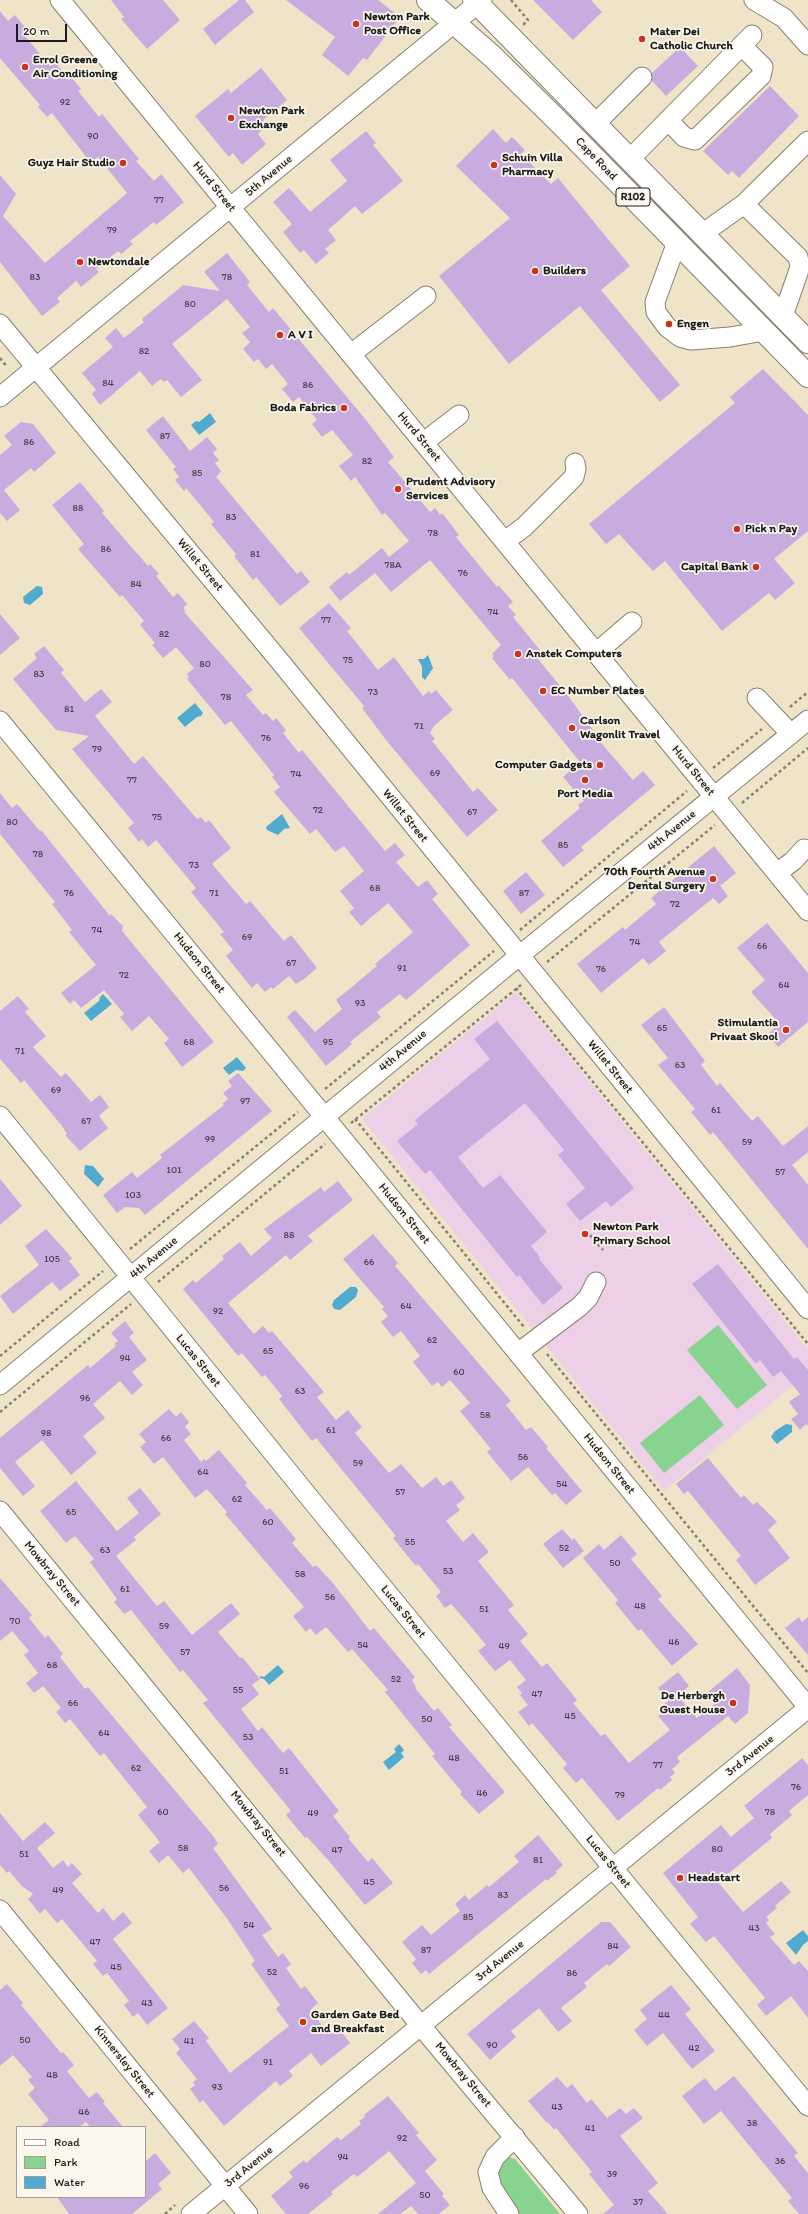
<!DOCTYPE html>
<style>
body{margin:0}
#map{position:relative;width:808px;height:2214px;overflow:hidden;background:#efe4c7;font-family:Itim,sans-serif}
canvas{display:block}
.legend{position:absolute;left:16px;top:2126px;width:130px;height:72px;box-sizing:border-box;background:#fbf7ec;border:1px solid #a29f99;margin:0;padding:5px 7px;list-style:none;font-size:12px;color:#1c1c1c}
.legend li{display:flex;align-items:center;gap:8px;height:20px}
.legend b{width:20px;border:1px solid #a29f99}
.scale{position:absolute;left:16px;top:24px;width:51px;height:18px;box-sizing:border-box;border:2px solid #1c1c1c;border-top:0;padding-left:5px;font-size:12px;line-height:14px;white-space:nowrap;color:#1c1c1c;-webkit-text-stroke:3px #fbf7ec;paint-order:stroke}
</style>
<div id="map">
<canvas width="808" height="2214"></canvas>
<ul class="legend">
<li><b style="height:5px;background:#fff"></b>Road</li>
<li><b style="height:11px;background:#88d390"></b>Park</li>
<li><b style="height:11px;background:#51abcf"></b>Water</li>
</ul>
<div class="scale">20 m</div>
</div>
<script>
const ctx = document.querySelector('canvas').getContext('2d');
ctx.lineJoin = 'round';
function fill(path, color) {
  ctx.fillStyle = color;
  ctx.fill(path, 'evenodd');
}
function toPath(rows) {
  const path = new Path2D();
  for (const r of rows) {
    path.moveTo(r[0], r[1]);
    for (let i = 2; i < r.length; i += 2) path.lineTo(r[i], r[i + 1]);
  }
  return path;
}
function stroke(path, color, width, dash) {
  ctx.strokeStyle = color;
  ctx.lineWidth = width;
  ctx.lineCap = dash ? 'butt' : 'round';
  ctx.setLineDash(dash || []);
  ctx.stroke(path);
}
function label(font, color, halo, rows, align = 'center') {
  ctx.font = font + ' Itim,sans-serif';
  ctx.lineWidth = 3.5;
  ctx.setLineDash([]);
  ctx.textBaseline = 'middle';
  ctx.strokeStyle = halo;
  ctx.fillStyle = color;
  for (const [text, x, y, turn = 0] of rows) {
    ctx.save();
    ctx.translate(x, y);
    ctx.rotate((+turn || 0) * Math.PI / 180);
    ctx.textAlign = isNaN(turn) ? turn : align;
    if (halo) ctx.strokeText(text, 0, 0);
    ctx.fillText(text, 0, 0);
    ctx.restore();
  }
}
fill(toPath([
 [516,992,808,1349,808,1373,664,1491,362,1119]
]), '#edd0e8');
fill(toPath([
 [718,1325,767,1385,737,1409,687,1350],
 [700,1395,724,1425,664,1473,640,1443],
 [505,2156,515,2159,560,2214,517,2214,495,2181,496,2170]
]), '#88d390');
fill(toPath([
 [210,413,216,422,199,435,191,425,196,421,199,422],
 [37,586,42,587,43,594,30,605,24,603,23,597],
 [428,655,433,668,425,680,422,677,422,667,418,659,424,659],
 [195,703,203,713,201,716,197,717,185,727,177,718],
 [282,814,290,828,284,829,278,835,267,830,266,827],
 [103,994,112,1004,91,1021,84,1013,99,1001,100,997],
 [237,1057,246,1068,243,1071,236,1070,229,1075,223,1068],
 [85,1165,93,1166,104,1179,98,1187,84,1174],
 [350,1287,356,1287,358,1290,356,1297,340,1310,334,1309,332,1305,334,1300],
 [786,1424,792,1425,792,1432,777,1444,771,1437,775,1431],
 [278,1665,284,1672,269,1685,264,1679,260,1678,260,1676,264,1677],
 [399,1744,404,1750,401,1753,404,1757,389,1770,383,1762,396,1752,394,1749],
 [803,1930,808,1936,808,1941,803,1945,796,1955,786,1943]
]), '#51abcf');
fill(toPath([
 [111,0,163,0,180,20,147,49,121,19,124,17],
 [239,0,245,0,254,12,215,45,203,29],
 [286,0,378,0,400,17,367,60,363,58,348,76,322,55,335,37],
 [533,0,591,0,602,12,573,40],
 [0,11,8,21,15,15,29,32,25,36,50,66,55,62,69,80,72,78,81,89,78,91,99,117,102,114,139,159,136,161,154,181,161,174,184,202,156,225,154,222,130,241,133,244,121,254,118,251,96,269,99,272,81,287,76,281,57,298,60,302,42,316,0,262,0,175,16,194,3,216,45,263,127,193,98,157,91,163,52,113,47,117,38,107,40,105,0,58],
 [680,47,698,66,666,96,652,81,652,73],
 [261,68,287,100,263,120,264,122,258,127,261,131,258,134,266,144,242,165,233,153,229,157,195,116,228,89,231,93],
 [770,86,799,116,739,178,732,171,728,175,703,151],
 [493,129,506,143,512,137,525,150,521,154,551,184,558,178,630,266,601,290,680,385,660,402,580,306,509,364,439,276,510,218,456,166],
 [366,131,376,143,373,145,403,181,362,214,355,206,328,230,336,240,325,249,329,253,316,264,304,250,300,253,283,232,292,224,273,202,289,188,310,212,347,181,330,160],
 [227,253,250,282,247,285,269,312,273,308,366,420,394,457,388,462,430,512,435,508,440,515,442,513,459,535,456,537,497,587,498,585,513,602,508,606,516,615,513,617,544,655,538,659,566,693,593,730,591,731,633,780,643,771,655,785,581,847,584,850,563,867,541,841,580,808,578,805,584,801,563,777,580,762,512,678,510,680,492,658,494,656,492,654,501,645,430,560,391,592,375,573,340,601,329,587,347,572,349,575,382,548,389,557,409,541,385,513,382,515,355,477,351,481,339,466,353,455,332,430,322,437,312,424,317,420,299,397,293,402,282,389,288,384,272,364,266,369,258,359,254,362,243,349,250,342,242,333,250,327,227,299,172,344,202,380,181,397,167,380,164,382,161,379,152,386,140,371,100,405,92,394,96,390,82,373,113,347,105,338,116,328,124,338,144,322,142,319,183,285,220,291,204,272],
 [763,369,808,415,808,531,774,559,795,583,775,600,769,593,722,631,665,561,653,571,619,534,606,544,589,524,735,403,730,397],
 [163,416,190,451,207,437,217,449,213,453,219,460,215,463,221,471,216,477,297,574,301,571,310,582,280,606,256,577,253,580,234,556,236,554,211,524,214,522,186,488,184,491,175,480,179,477,173,469,176,467,146,430],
 [21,422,33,424,56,453,34,472,31,468,4,490,20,510,7,521,0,513,0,455,12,445,4,436],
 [80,482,104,511,102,513,148,566,150,564,159,574,156,576,173,597,178,593,187,604,183,608,186,611,184,612,253,690,246,695,263,715,266,713,273,721,276,718,286,730,283,733,299,753,302,750,385,851,395,843,405,855,396,862,418,887,427,880,438,894,432,899,470,945,406,1000,400,994,377,1012,381,1017,350,1042,352,1044,326,1066,287,1017,295,1010,315,1032,342,1009,336,1000,377,966,375,964,413,932,388,903,361,926,349,912,354,908,340,891,364,871,344,846,335,852,316,829,310,834,274,792,280,787,272,777,274,775,231,721,225,725,187,679,189,677,187,674,194,668,176,647,163,658,152,645,155,643,140,625,144,621,122,595,120,597,78,549,84,544,52,505],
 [329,603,351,628,347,631,378,670,394,657,423,696,429,691,431,694,436,690,453,710,434,726,430,733,435,739,432,741,473,792,478,788,498,810,467,837,386,740,362,708,364,706,299,628],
 [0,614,20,638,0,655],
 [44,646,64,670,61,673,85,702,101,689,112,702,95,716,134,764,143,756,197,819,201,817,206,823,209,820,231,848,212,864,246,904,250,901,284,941,291,935,317,968,304,979,296,984,289,976,273,989,271,987,265,992,257,983,252,988,226,956,233,950,220,934,224,932,191,892,196,888,156,840,148,847,142,839,139,842,128,828,134,823,72,749,89,736,56,730,13,679,37,658,34,654],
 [0,793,12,808,17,804,40,831,41,830,110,916,111,914,123,926,122,931,214,1042,182,1067,164,1043,169,1039,149,1016,132,1031,120,1017,124,1014,104,990,81,1008,74,1000,70,1004,61,993,96,965,69,932,72,930,52,904,55,902,0,834],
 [714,846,736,873,720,886,728,896,719,904,713,898,659,942,666,951,649,965,643,958,601,993,577,964,623,927,625,930,656,904,651,898],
 [526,872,545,895,521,914,503,891],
 [767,923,808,973,808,1022,778,1047,768,1034,780,1024,751,992,765,980,737,948],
 [18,996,29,1009,25,1012,46,1036,33,1047,61,1077,66,1073,91,1102,100,1095,109,1107,99,1116,108,1128,80,1151,65,1135,67,1134,62,1126,24,1080,21,1083,0,1059,0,1011],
 [664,1007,705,1061,701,1065,717,1086,720,1083,752,1121,758,1116,783,1146,808,1126,808,1152,792,1165,808,1185,808,1249,713,1132,710,1135,691,1112,695,1109,658,1065,668,1058,641,1025],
 [497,1021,634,1188,611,1207,606,1201,580,1221,566,1204,585,1188,558,1155,564,1150,525,1103,458,1157,483,1188,500,1175,547,1232,531,1246,540,1257,539,1259,563,1288,543,1305,519,1275,517,1277,430,1170,425,1174,397,1141,418,1124,415,1120,490,1059,474,1039],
 [238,1073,272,1111,145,1215,139,1208,125,1207,117,1213,103,1195,132,1172,137,1178,162,1158,160,1155,224,1105,222,1104,228,1099,223,1093,232,1086,228,1081],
 [0,1179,22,1206,0,1225],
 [338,1181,353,1200,308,1236,313,1241,290,1260,286,1255,228,1303,254,1334,263,1326,269,1333,272,1331,324,1392,317,1397,336,1420,348,1410,362,1427,355,1433,389,1473,401,1464,422,1488,436,1477,443,1486,451,1480,465,1498,456,1505,460,1510,446,1521,463,1542,473,1533,489,1552,478,1561,514,1605,508,1610,528,1634,520,1641,542,1667,547,1663,577,1700,573,1703,601,1736,605,1734,629,1763,670,1730,658,1716,668,1709,664,1704,669,1701,658,1688,678,1672,689,1686,678,1696,697,1718,717,1702,708,1692,737,1668,750,1685,748,1713,735,1724,728,1716,677,1757,680,1762,672,1769,675,1773,670,1777,672,1780,660,1790,658,1788,618,1821,582,1778,576,1783,563,1768,567,1764,532,1723,529,1726,518,1712,528,1705,520,1695,522,1693,517,1687,526,1680,510,1660,495,1671,478,1651,486,1645,467,1622,451,1604,445,1608,436,1596,441,1592,418,1564,416,1566,401,1548,393,1538,396,1536,316,1438,312,1441,300,1426,279,1399,282,1396,265,1375,262,1377,242,1353,238,1356,183,1289,193,1280,196,1283,224,1259,222,1256,240,1242,251,1256,272,1238,264,1229,321,1187,324,1192],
 [46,1229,72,1258,69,1261,80,1275,60,1291,52,1282,13,1314,0,1296,39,1265,25,1246],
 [373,1234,398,1263,395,1266,511,1401,506,1405,526,1430,531,1427,548,1447,546,1448,582,1491,566,1505,555,1493,552,1495,528,1467,511,1481,487,1452,491,1449,460,1411,470,1403,450,1380,442,1387,438,1382,432,1386,413,1362,420,1356,401,1331,393,1337,381,1322,388,1316,382,1309,384,1307,343,1259],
 [718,1264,794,1359,797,1357,808,1370,808,1426,806,1424,800,1430,791,1419,798,1414,789,1402,800,1394,781,1371,773,1377,760,1360,756,1364,692,1284],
 [125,1321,134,1333,129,1337,147,1360,132,1372,143,1385,132,1395,120,1381,93,1404,105,1418,83,1436,97,1453,71,1475,42,1440,15,1462,35,1486,23,1496,0,1468,0,1438,88,1365,90,1368,116,1346,114,1344,118,1341,111,1333],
 [169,1409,176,1417,181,1412,189,1422,185,1427,191,1434,184,1440,201,1462,204,1459,206,1461,219,1450,247,1483,245,1485,267,1510,270,1508,296,1539,292,1543,313,1567,316,1565,333,1583,370,1631,374,1628,415,1677,412,1680,416,1687,415,1688,434,1711,438,1708,452,1725,449,1727,505,1792,479,1814,460,1794,462,1792,432,1756,435,1754,385,1692,388,1690,352,1649,348,1652,326,1627,316,1635,310,1628,306,1632,293,1616,304,1607,225,1514,227,1512,207,1489,195,1498,163,1457,154,1464,140,1447,146,1442,139,1434],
 [708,1458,741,1498,744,1495,753,1505,757,1502,777,1522,768,1530,790,1558,755,1585,736,1560,741,1556,688,1491,684,1494,676,1484],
 [76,1481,117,1531,139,1513,127,1498,140,1488,161,1514,134,1537,136,1540,116,1556,157,1606,164,1601,192,1635,231,1603,240,1614,218,1632,240,1658,242,1657,260,1679,252,1685,259,1694,241,1709,258,1731,262,1727,283,1753,289,1748,339,1811,333,1816,350,1837,348,1838,368,1862,372,1858,393,1883,365,1905,329,1861,307,1837,305,1838,286,1815,291,1811,203,1703,208,1700,183,1670,180,1672,131,1610,124,1614,114,1602,117,1599,90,1562,94,1559,75,1536,66,1543,40,1511],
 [562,1529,572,1540,574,1538,584,1551,563,1568,543,1544],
 [621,1535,637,1554,631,1559,662,1596,658,1599,698,1644,672,1666,641,1629,638,1631,615,1603,618,1600,583,1558,599,1544,604,1550],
 [0,1578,32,1615,29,1618,45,1638,48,1635,63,1654,60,1657,85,1689,88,1687,214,1837,218,1844,213,1848,272,1929,262,1935,278,1957,283,1953,291,1964,286,1968,301,1989,305,1986,318,2003,310,2010,329,2034,338,2027,350,2043,321,2066,311,2053,289,2071,293,2076,280,2086,276,2081,224,2126,203,2100,200,2103,190,2089,195,2085,193,2082,197,2079,176,2053,180,2049,172,2039,194,2021,209,2038,206,2041,230,2073,289,2026,276,2009,280,2005,251,1964,255,1961,228,1920,189,1868,183,1873,168,1855,159,1863,149,1851,160,1842,138,1815,147,1807,104,1753,100,1756,70,1719,65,1723,56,1712,61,1708,43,1686,34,1693,26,1683,38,1673,24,1655,29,1651,12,1631,0,1641],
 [799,1617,802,1622,808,1617,808,1655,785,1628],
 [802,1758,808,1765,808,1795,789,1811,792,1815,770,1834,772,1838,718,1882,743,1912,781,1881,791,1892,775,1906,777,1908,766,1917,769,1920,766,1923,775,1934,770,1937,794,1965,799,1961,808,1971,808,2018,791,1996,766,2016,757,2005,765,1998,714,1936,706,1942,690,1924,698,1917,663,1873,721,1825,731,1837,754,1818,744,1806],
 [0,1813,23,1841,45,1822,55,1833,37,1848,53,1868,63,1860,68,1867,72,1863,82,1874,72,1883,98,1913,103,1908,113,1921,123,1912,132,1923,113,1939,168,2008,147,2025,138,2013,133,2017,124,2005,129,2001,107,1973,103,1976,93,1964,97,1961,62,1919,57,1923,45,1909,40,1914,28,1899,33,1894,22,1886,9,1871,7,1873,0,1865],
 [538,1835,563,1865,556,1871,557,1873,547,1881,546,1879,429,1974,426,1970,421,1974,412,1963,416,1959,402,1942,422,1925,431,1935,460,1911,455,1904,465,1895,469,1900,487,1885,489,1887,519,1862,514,1856],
 [601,1922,610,1922,631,1947,609,1966,607,1964,584,1983,587,1987,561,2008,572,2021,558,2032,539,2008,511,2031,516,2037,490,2060,467,2034],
 [7,1984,23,2003,21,2005,61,2053,63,2052,74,2065,67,2071,89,2098,97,2092,105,2102,103,2103,123,2127,90,2127,86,2122,79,2127,40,2127,49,2120,28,2094,35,2088,28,2080,32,2077,13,2055,0,2066,0,1990],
 [671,1985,691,2009,685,2014,715,2051,692,2069,663,2033,647,2046,634,2030,647,2019,640,2010],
 [734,2076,798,2153,794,2156,808,2173,808,2214,799,2214,788,2201,792,2198,721,2111,704,2124,682,2096,705,2078,715,2091],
 [557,2077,567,2088,572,2084,587,2103,591,2099,607,2118,620,2108,626,2114,634,2108,643,2118,620,2136,658,2183,648,2191,668,2214,603,2214,614,2205,589,2174,592,2172,556,2128,554,2130,548,2122,547,2123,528,2101],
 [388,2096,419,2133,416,2135,437,2160,425,2171,444,2194,442,2196,450,2205,439,2214,418,2214,411,2206,400,2214,378,2214,416,2183,389,2151,357,2177,354,2174,331,2192,333,2194,308,2214,286,2214,271,2196,293,2177,289,2172,304,2160,306,2163,337,2137,341,2140,361,2124,359,2121,365,2117,364,2115],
 [155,2153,171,2173,158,2184,162,2189,132,2214,69,2214,57,2197,145,2197,145,2162]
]), '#c8ace0');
const minor = toPath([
 [60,0,808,911],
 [754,0,784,18,808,45],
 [668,120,684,137,695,140,761,76,763,67,742,46],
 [595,124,642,77],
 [630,159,752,35],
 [744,204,808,141],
 [702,234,744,204,798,257,800,267,783,316],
 [677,242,655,302,656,312,667,327,680,337,691,340,730,337,764,331],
 [0,324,278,659,808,1309],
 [351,354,426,296],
 [0,397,482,0],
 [424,442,459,415],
 [505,541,524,527,574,477,576,469,575,463],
 [596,653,632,622],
 [757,698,791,734],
 [0,721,808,1707],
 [777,873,793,861,804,849],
 [0,1116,317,1507,808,2106],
 [518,1353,579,1307,588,1298,596,1282],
 [0,1385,519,956,808,720],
 [0,1511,421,2026,578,2214],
 [0,1910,248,2214],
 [191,2214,808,1708],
 [509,2214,492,2188,488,2172,495,2157,515,2137]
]);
const major = toPath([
 [428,0,493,57,562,125,808,376],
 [474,0,808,342]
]);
stroke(minor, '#868072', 21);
stroke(major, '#868072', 24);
stroke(toPath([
 [511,0,528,20,523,25],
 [0,358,7,367],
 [790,707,808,692],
 [713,768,762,729],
 [742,803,808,748],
 [520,930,687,791],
 [547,962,715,825],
 [516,988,808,1344],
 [325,1089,494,951],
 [355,1119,524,1327],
 [351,1123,521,985],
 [590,1235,603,1250],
 [130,1249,298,1112],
 [158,1282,325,1144],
 [547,1354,808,1673],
 [0,1356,103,1271],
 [0,1412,131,1304],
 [165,2214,175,2205]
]), '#868072', 2.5, [3, 3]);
stroke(minor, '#fff', 19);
stroke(major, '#fff', 22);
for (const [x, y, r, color] of [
 [356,24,4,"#c8321e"],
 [642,39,4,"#c8321e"],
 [25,67,4,"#c8321e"],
 [231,118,4,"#c8321e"],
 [123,163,4,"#c8321e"],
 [494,165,4,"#c8321e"],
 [80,262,4,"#c8321e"],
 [535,271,4,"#c8321e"],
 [669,324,4,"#c8321e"],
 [280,335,4,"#c8321e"],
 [344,408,4,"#c8321e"],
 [398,489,4,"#c8321e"],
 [737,529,4,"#c8321e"],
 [756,567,4,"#c8321e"],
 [518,654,4,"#c8321e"],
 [543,691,4,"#c8321e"],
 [572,728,4,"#c8321e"],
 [600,765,4,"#c8321e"],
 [585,780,4,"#c8321e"],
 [713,879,4,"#c8321e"],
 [786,1030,4,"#c8321e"],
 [585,1234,4,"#c8321e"],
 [733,1703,4,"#c8321e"],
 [680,1878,4,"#c8321e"],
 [303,2022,4,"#c8321e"]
]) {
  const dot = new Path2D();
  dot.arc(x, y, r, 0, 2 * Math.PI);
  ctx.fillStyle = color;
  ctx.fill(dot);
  stroke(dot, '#fbf7ec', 1.5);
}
label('10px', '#47404d', null, [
 ["92",65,102],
 ["90",93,136],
 ["77",159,200],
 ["79",112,230],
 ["83",35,277],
 ["78",227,277],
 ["80",190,304],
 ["82",144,351],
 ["84",108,383],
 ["86",308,385],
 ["87",165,436],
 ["86",29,442],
 ["82",367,461],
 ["85",197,473],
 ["88",78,508],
 ["83",231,517],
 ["78",433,533],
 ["86",106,549],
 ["81",255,554],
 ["78A",393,565],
 ["76",463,573],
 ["84",136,584],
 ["74",493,612],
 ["77",326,620],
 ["82",164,634],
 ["75",348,660],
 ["80",205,664],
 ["83",39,674],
 ["73",373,692],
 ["78",226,697],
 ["81",69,709],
 ["71",419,726],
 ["76",266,738],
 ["79",97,749],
 ["69",435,773],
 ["74",296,774],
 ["77",132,780],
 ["72",318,810],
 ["67",472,812],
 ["75",157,817],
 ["80",12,822],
 ["85",563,845],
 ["78",38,854],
 ["73",194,865],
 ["68",375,888],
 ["76",69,893],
 ["71",214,893],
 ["87",524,893],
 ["72",675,904],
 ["74",97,930],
 ["69",247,937],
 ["74",635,942],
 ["66",762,946],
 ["67",291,963],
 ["91",402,968],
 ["76",601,969],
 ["72",124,975],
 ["64",784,985],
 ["93",360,1003],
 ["65",662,1028],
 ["68",189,1042],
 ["95",328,1042],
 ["71",20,1051],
 ["63",680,1065],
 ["69",56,1090],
 ["97",245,1101],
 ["61",716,1110],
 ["67",86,1121],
 ["99",210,1139],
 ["59",747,1142],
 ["101",174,1170],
 ["57",780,1172],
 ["103",133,1195],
 ["88",289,1235],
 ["105",52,1259],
 ["66",369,1262],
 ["64",406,1306],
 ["92",218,1311],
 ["62",432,1340],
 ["65",268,1351],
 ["94",125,1358],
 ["60",459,1372],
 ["63",300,1391],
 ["96",85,1398],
 ["58",485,1415],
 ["61",331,1430],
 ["98",46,1433],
 ["66",166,1438],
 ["56",523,1457],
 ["59",358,1463],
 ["64",203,1472],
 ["54",562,1484],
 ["57",400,1492],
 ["62",237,1499],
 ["65",71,1512],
 ["60",268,1522],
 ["55",410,1542],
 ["52",564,1548],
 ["63",105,1550],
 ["50",615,1563],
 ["53",448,1571],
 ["58",300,1574],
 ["61",125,1589],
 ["56",330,1597],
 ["48",640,1606],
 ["51",484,1609],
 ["70",15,1621],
 ["59",164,1626],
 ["46",674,1642],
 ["54",363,1645],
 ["49",504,1646],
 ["57",185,1652],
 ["68",52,1665],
 ["52",396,1679],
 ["55",238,1690],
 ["47",537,1694],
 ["66",73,1703],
 ["45",570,1716],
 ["50",427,1719],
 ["64",104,1733],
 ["53",248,1737],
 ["48",454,1758],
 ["77",658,1765],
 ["62",136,1768],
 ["51",284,1771],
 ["76",796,1787],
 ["46",482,1793],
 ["79",620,1795],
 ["60",163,1812],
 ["78",770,1812],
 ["49",313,1813],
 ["58",183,1848],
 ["80",717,1849],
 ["47",337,1850],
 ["51",24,1854],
 ["81",538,1860],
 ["45",369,1882],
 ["56",224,1888],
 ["49",58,1890],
 ["83",503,1895],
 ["85",468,1917],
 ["54",249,1925],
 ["43",754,1928],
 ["47",95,1942],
 ["84",613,1946],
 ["87",426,1950],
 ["45",116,1967],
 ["52",272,1972],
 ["86",572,1973],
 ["43",147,2003],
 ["44",664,2015],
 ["50",25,2040],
 ["41",189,2041],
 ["90",492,2045],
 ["42",694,2048],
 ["91",268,2062],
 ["48",52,2075],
 ["93",217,2087],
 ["43",557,2107],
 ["46",84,2112],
 ["38",752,2123],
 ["41",590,2128],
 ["92",402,2138],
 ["94",343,2157],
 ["36",780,2161],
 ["39",612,2174],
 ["96",304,2186],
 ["50",425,2195],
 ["37",638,2202]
]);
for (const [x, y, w] of [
 [633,197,34]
]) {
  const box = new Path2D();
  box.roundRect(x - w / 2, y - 9, w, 18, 3);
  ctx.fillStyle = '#fbf7ec';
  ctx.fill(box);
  stroke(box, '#1c1c1c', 1);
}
label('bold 11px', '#1c1c1c', null, [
 ["R102",633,197]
]);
label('bold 12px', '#1c1c1c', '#fbf7ec', [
 ["Newton Park",364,17],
 ["Post Office",364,31],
 ["Mater Dei",650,32],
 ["Catholic Church",650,46],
 ["Errol Greene",33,60],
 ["Air Conditioning",33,74],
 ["Newton Park",239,111],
 ["Exchange",239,125],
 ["Schuin Villa",502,158],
 ["Pharmacy",502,172],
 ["Guyz Hair Studio",115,163,"right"],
 ["Newtondale",88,262],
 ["Builders",543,271],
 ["Engen",677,324],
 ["A V I",288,335],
 ["Boda Fabrics",336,408,"right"],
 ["Prudent Advisory",406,482],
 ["Services",406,496],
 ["Pick n Pay",745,529],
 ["Capital Bank",748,567,"right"],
 ["Anstek Computers",526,654],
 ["EC Number Plates",551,691],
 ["Carlson",580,721],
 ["Wagonlit Travel",580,735],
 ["Computer Gadgets",592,765,"right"],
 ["Port Media",585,794,"center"],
 ["70th Fourth Avenue",705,872,"right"],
 ["Dental Surgery",705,886,"right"],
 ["Stimulantia",778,1023,"right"],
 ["Privaat Skool",778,1037,"right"],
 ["Newton Park",593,1227],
 ["Primary School",593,1241],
 ["De Herbergh",725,1696,"right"],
 ["Guest House",725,1710,"right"],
 ["Headstart",688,1878],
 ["Garden Gate Bed",311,2015],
 ["and Breakfast",311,2029]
], 'left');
label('12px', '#1c1c1c', '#fbf7ec', [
 ["Cape Road",596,159,46],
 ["5th Avenue",269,176,-40],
 ["Hurd Street",214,187,51],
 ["Hurd Street",419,437,50],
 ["Willet Street",200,565,50],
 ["Hurd Street",693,771,51],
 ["Willet Street",405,816,51],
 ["4th Avenue",672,831,-39],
 ["Hudson Street",199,963,51],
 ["4th Avenue",403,1051,-40],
 ["Willet Street",610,1067,51],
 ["Hudson Street",404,1214,51],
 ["4th Avenue",154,1258,-40],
 ["Lucas Street",198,1361,51],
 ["Hudson Street",609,1464,51],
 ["Mowbray Street",52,1574,50],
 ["Lucas Street",403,1612,51],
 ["3rd Avenue",750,1756,-39],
 ["Mowbray Street",258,1824,51],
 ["Lucas Street",608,1862,51],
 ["3rd Avenue",500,1961,-39],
 ["Kinnersley Street",124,2062,51],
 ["Mowbray Street",463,2075,50],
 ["3rd Avenue",249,2167,-39]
]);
</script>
